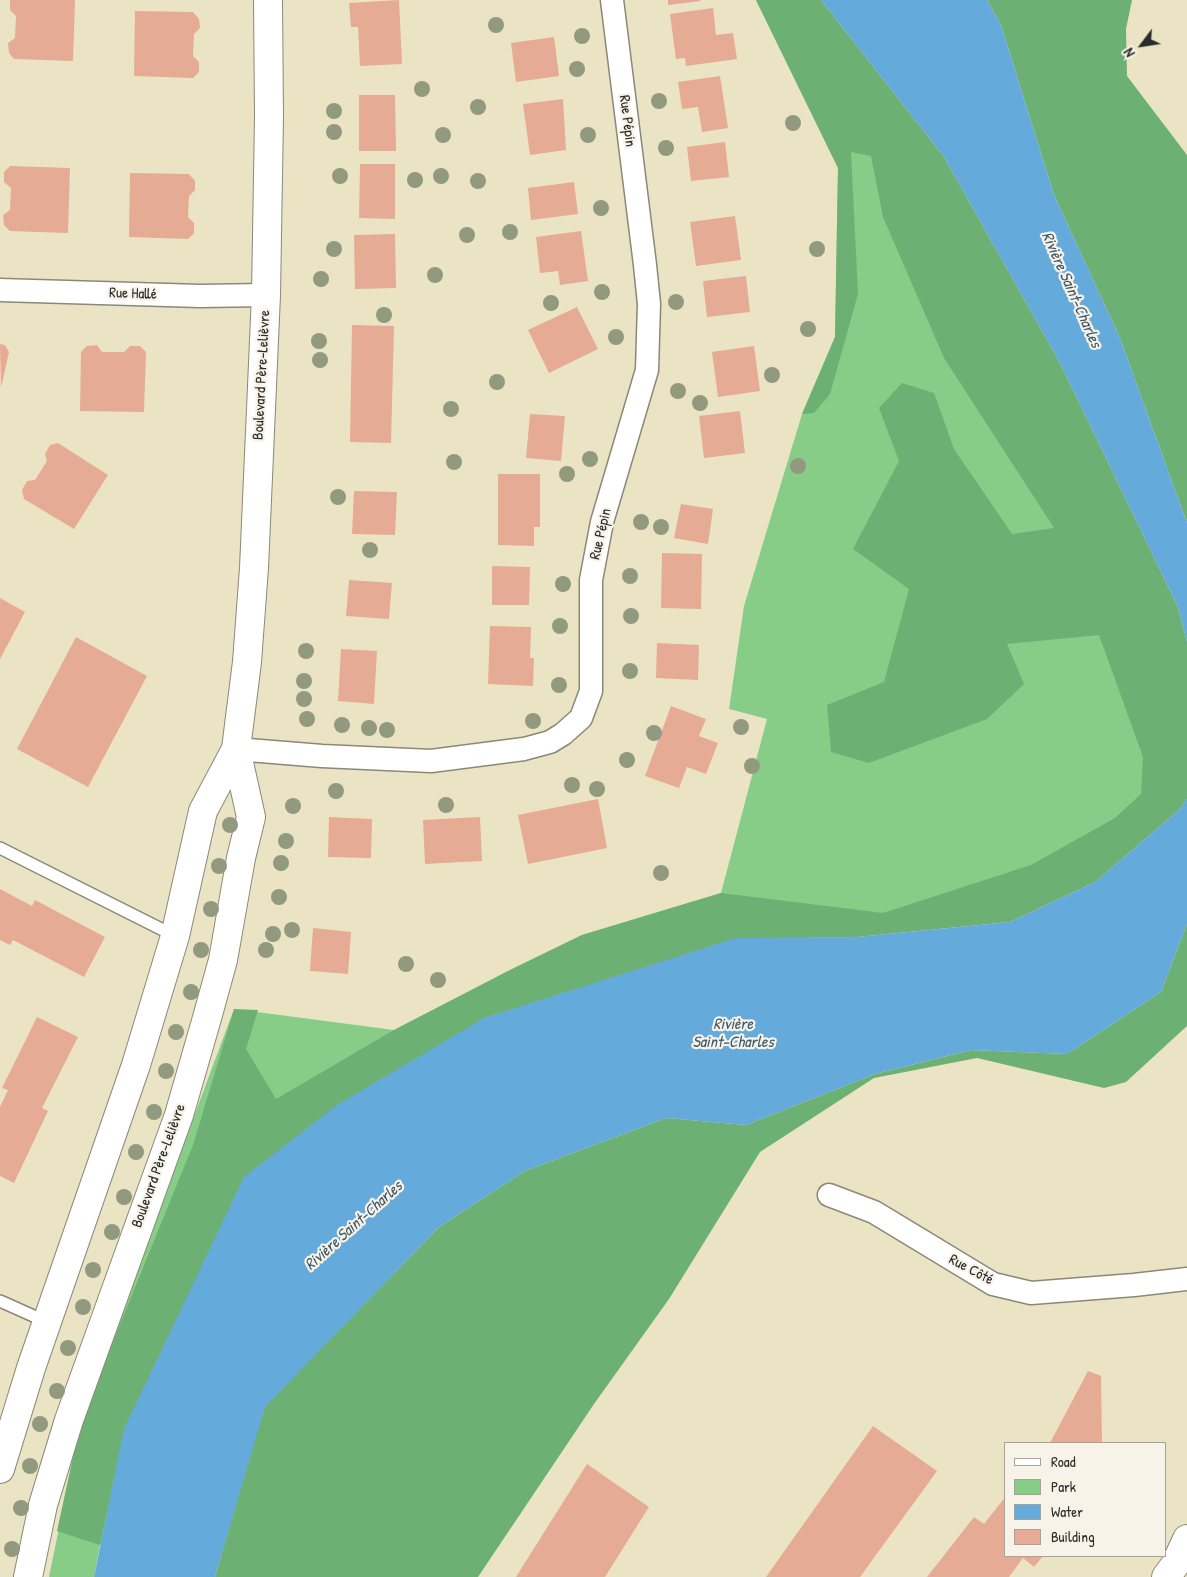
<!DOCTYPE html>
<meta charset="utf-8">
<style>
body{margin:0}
#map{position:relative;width:1187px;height:1577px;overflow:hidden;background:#ebe4c4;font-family:"Patrick Hand",sans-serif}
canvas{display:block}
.legend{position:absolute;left:1004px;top:1442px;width:162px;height:115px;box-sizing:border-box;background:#f7f3e8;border:1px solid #a5a39c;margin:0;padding:6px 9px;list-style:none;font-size:15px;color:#2b2b2b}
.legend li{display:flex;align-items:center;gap:10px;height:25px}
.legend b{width:25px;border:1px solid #a5a39c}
.north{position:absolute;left:1117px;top:20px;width:50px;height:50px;-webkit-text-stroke:4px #f7f3e8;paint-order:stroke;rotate:239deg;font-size:14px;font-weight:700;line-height:20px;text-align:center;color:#2b2b2b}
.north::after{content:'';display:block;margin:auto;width:18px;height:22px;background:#2b2b2b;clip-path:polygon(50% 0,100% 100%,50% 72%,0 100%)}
</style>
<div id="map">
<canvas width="1187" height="1577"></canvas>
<ul class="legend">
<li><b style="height:6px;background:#fff"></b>Road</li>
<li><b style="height:14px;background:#87cd87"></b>Park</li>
<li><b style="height:14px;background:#64abdb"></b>Water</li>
<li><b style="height:14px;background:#e6ab94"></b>Building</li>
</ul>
<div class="north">N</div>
</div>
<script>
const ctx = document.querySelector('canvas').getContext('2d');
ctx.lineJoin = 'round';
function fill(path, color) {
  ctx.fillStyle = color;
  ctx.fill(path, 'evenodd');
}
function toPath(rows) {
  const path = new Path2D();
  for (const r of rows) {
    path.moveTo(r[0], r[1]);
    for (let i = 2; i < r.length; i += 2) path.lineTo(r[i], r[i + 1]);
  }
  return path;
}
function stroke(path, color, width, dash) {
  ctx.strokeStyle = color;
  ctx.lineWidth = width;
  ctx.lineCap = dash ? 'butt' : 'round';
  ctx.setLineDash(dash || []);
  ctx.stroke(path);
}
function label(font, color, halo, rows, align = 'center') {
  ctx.font = font + ' "Patrick Hand",sans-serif';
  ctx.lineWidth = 4.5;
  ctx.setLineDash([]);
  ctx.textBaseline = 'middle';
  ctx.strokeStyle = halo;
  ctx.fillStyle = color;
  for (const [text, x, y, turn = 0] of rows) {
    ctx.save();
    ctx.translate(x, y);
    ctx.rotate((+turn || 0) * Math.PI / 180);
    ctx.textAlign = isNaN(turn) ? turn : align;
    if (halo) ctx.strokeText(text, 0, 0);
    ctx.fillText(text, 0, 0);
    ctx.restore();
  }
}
fill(toPath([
 [756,0,821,0,1187,642,1187,799,1095,882,736,939,100,1545,94,1577,49,1577,81,1420,234,1009,394,1030,510,970,582,935,721,893,767,719,729,709,744,606,802,414,835,337,838,168]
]), '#87cd87');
fill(toPath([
 [756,0,821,0,944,157,1059,361,1178,607,1187,642,1187,799,1179,810,1095,882,1010,922,857,937,736,939,484,1018,125,1429,100,1545,57,1531,81,1420,193,1145,234,1009,258,1010,246,1049,276,1099,394,1030,510,970,582,935,721,893,883,913,1031,865,1115,818,1141,794,1143,757,1099,635,1007,644,1024,684,987,719,869,763,831,752,827,705,884,682,909,589,853,549,899,461,879,408,902,383,934,393,954,449,1012,534,1054,528,944,358,883,217,871,156,851,152,858,294,830,394,814,413,802,414,835,337,838,168],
 [987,0,1132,0,1126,29,1127,76,1187,155,1187,523,1120,338,1054,195,1001,25],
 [1187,924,1187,1026,1126,1082,1104,1088,977,1058,874,1078,760,1152,669,1299,594,1404,478,1577,215,1577,264,1407,439,1227,525,1171,666,1118,746,1125,875,1074,971,1050,1067,1054,1161,992]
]), '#6db074');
fill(toPath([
 [821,0,987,0,1001,25,1054,195,1120,338,1187,523,1187,642,1178,607,1059,361,944,157],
 [1187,799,1187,924,1161,992,1067,1054,971,1050,875,1074,746,1125,666,1118,525,1171,439,1227,265,1407,215,1577,94,1577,124,1429,244,1177,337,1105,484,1018,736,938,857,937,1010,922,1095,882,1179,810]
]), '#64abdb');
fill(toPath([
 [10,0,75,0,73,61,14,59,9,53,8,43,15,38,16,16,10,10],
 [399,0,402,64,360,66,358,27,351,27,349,3],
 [668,0,700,0,701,1,668,5],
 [713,8,716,35,733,33,737,59,686,66,685,58,676,59,670,14],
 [135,11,193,12,199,19,200,28,194,34,193,56,199,62,199,72,193,78,134,76],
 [554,37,559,76,516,82,511,43],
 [720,76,728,128,702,132,698,107,682,109,678,82],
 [359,95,395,95,396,151,359,151],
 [563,99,566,150,530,155,523,104],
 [725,142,729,177,691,181,687,147],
 [360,164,395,164,395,219,359,218],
 [10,166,70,168,68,233,10,231,4,225,3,215,10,210,11,188,4,182,4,172],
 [130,173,189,174,195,181,195,190,189,196,188,217,194,223,194,233,188,239,129,237],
 [574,182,578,214,531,220,528,188],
 [735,216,741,260,696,266,690,222],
 [581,231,588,281,560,285,558,271,540,273,536,237],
 [395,234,396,288,355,289,354,235],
 [746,276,750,312,707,317,703,281],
 [577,307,598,349,549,373,528,330],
 [352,325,394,326,391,443,350,442],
 [0,344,5,345,9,352,1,388],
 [97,345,102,352,124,352,130,346,140,346,146,352,144,412,80,411,81,352,87,346],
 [754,346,760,391,718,397,712,352],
 [740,411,745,453,704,458,699,416],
 [530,414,565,416,561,461,526,458],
 [58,443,108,475,74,529,24,499,22,490,27,481,35,480,47,461,45,454,50,445],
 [498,474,540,474,540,527,534,527,534,546,498,545],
 [354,491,397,492,395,535,352,534],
 [681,504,713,509,708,544,674,538],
 [662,553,702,554,701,609,661,608],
 [492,566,530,567,529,605,492,605],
 [349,580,392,583,389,619,346,616],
 [0,598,25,612,0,659],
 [490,626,531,627,530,658,534,658,533,686,488,684],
 [76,637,147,676,88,787,17,749],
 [657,643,699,645,698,680,656,678],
 [341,649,377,651,374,704,338,701],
 [671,706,706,719,699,736,718,743,706,774,687,767,679,788,645,776],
 [598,799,607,848,528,864,518,815],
 [329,817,372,819,371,858,328,857],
 [480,817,482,861,425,864,423,820],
 [0,889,32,906,35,900,105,937,84,977,13,940,10,945,0,940],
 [313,928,351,932,348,974,310,971],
 [37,1017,78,1037,42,1108,48,1111,14,1183,0,1176,0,1107,8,1090,2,1088],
 [1088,1371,1101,1376,1102,1443,1050,1443],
 [873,1426,937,1471,860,1577,766,1577],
 [587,1464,649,1507,605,1577,516,1577],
 [1006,1496,1006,1556,1043,1556,1034,1567,1023,1558,1009,1577,927,1577,974,1517,984,1524]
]), '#e6ab94');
const lane = toPath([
 [0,848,175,936],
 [0,1301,47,1322]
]);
const street = toPath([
 [0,290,200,296,266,295],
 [236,749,322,756,431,761,524,749,550,742,563,734,581,718,591,691,591,580,602,522,647,370,649,304,645,265,612,0],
 [829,1195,874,1212,993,1284,1031,1293,1134,1285,1187,1279]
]);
const secondary = toPath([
 [0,1469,31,1368,136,1065,175,936,203,811,236,749],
 [28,1577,43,1505,69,1420,179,1115,207,1018,223,960,241,858,251,817,236,749,247,662,254,568,266,295,269,116,268,0]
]);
const highway = toPath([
 [1166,1577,1175,1565,1187,1539]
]);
stroke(lane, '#8b8878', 14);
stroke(street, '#8b8878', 25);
stroke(secondary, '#8b8878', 30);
stroke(highway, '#8b8878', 30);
stroke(lane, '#fff', 11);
stroke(street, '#fff', 22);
stroke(secondary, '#fff', 28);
stroke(highway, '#fff', 28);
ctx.fillStyle = '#91997f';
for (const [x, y] of [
 [496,25],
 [582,36],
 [577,69],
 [422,89],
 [659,101],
 [478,107],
 [334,111],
 [793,123],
 [334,132],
 [443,135],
 [588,135],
 [666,148],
 [340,176],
 [441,176],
 [415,180],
 [478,181],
 [601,208],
 [510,232],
 [467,235],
 [334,249],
 [817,249],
 [435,275],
 [321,279],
 [602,292],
 [676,302],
 [551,303],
 [384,315],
 [808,329],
 [616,337],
 [319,341],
 [320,360],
 [772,375],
 [497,382],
 [678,391],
 [700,403],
 [451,409],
 [590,459],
 [454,462],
 [798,466],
 [567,474],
 [338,497],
 [641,522],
 [661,527],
 [370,550],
 [630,576],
 [563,584],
 [631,616],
 [560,626],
 [306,651],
 [630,671],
 [304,681],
 [559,685],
 [304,699],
 [307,719],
 [533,721],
 [342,725],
 [741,727],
 [369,728],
 [387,730],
 [654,733],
 [627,760],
 [752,766],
 [572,785],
 [597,789],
 [336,791],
 [446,805],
 [293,806],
 [230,825],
 [286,841],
 [281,863],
 [219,866],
 [661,873],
 [279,897],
 [211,909],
 [292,930],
 [273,934],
 [201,950],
 [266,950],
 [406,964],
 [438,980],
 [191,992],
 [176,1032],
 [166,1071],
 [154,1112],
 [136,1152],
 [124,1197],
 [112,1232],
 [93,1270],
 [83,1307],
 [68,1348],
 [57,1391],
 [40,1424],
 [30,1466],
 [21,1508],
 [12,1549]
]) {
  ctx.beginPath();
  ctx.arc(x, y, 8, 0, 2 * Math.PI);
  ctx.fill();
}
label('15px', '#2b2b2b', '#f7f3e8', [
 ["Rue Pépin",627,121,83],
 ["Rue Hallé",133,294,2],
 ["Boulevard Père-Lelièvre",262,375,-87],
 ["Rue Pépin",601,534,-77],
 ["Boulevard Père-Lelièvre",159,1166,-70],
 ["Rue Côté",971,1270,28]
]);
label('italic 16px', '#3f5869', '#f7f3e8', [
 ["Rivière Saint-Charles",1071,290,66],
 ["Rivière",733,1025],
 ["Saint-Charles",733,1043],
 ["Rivière Saint-Charles",354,1226,-42]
]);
</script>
